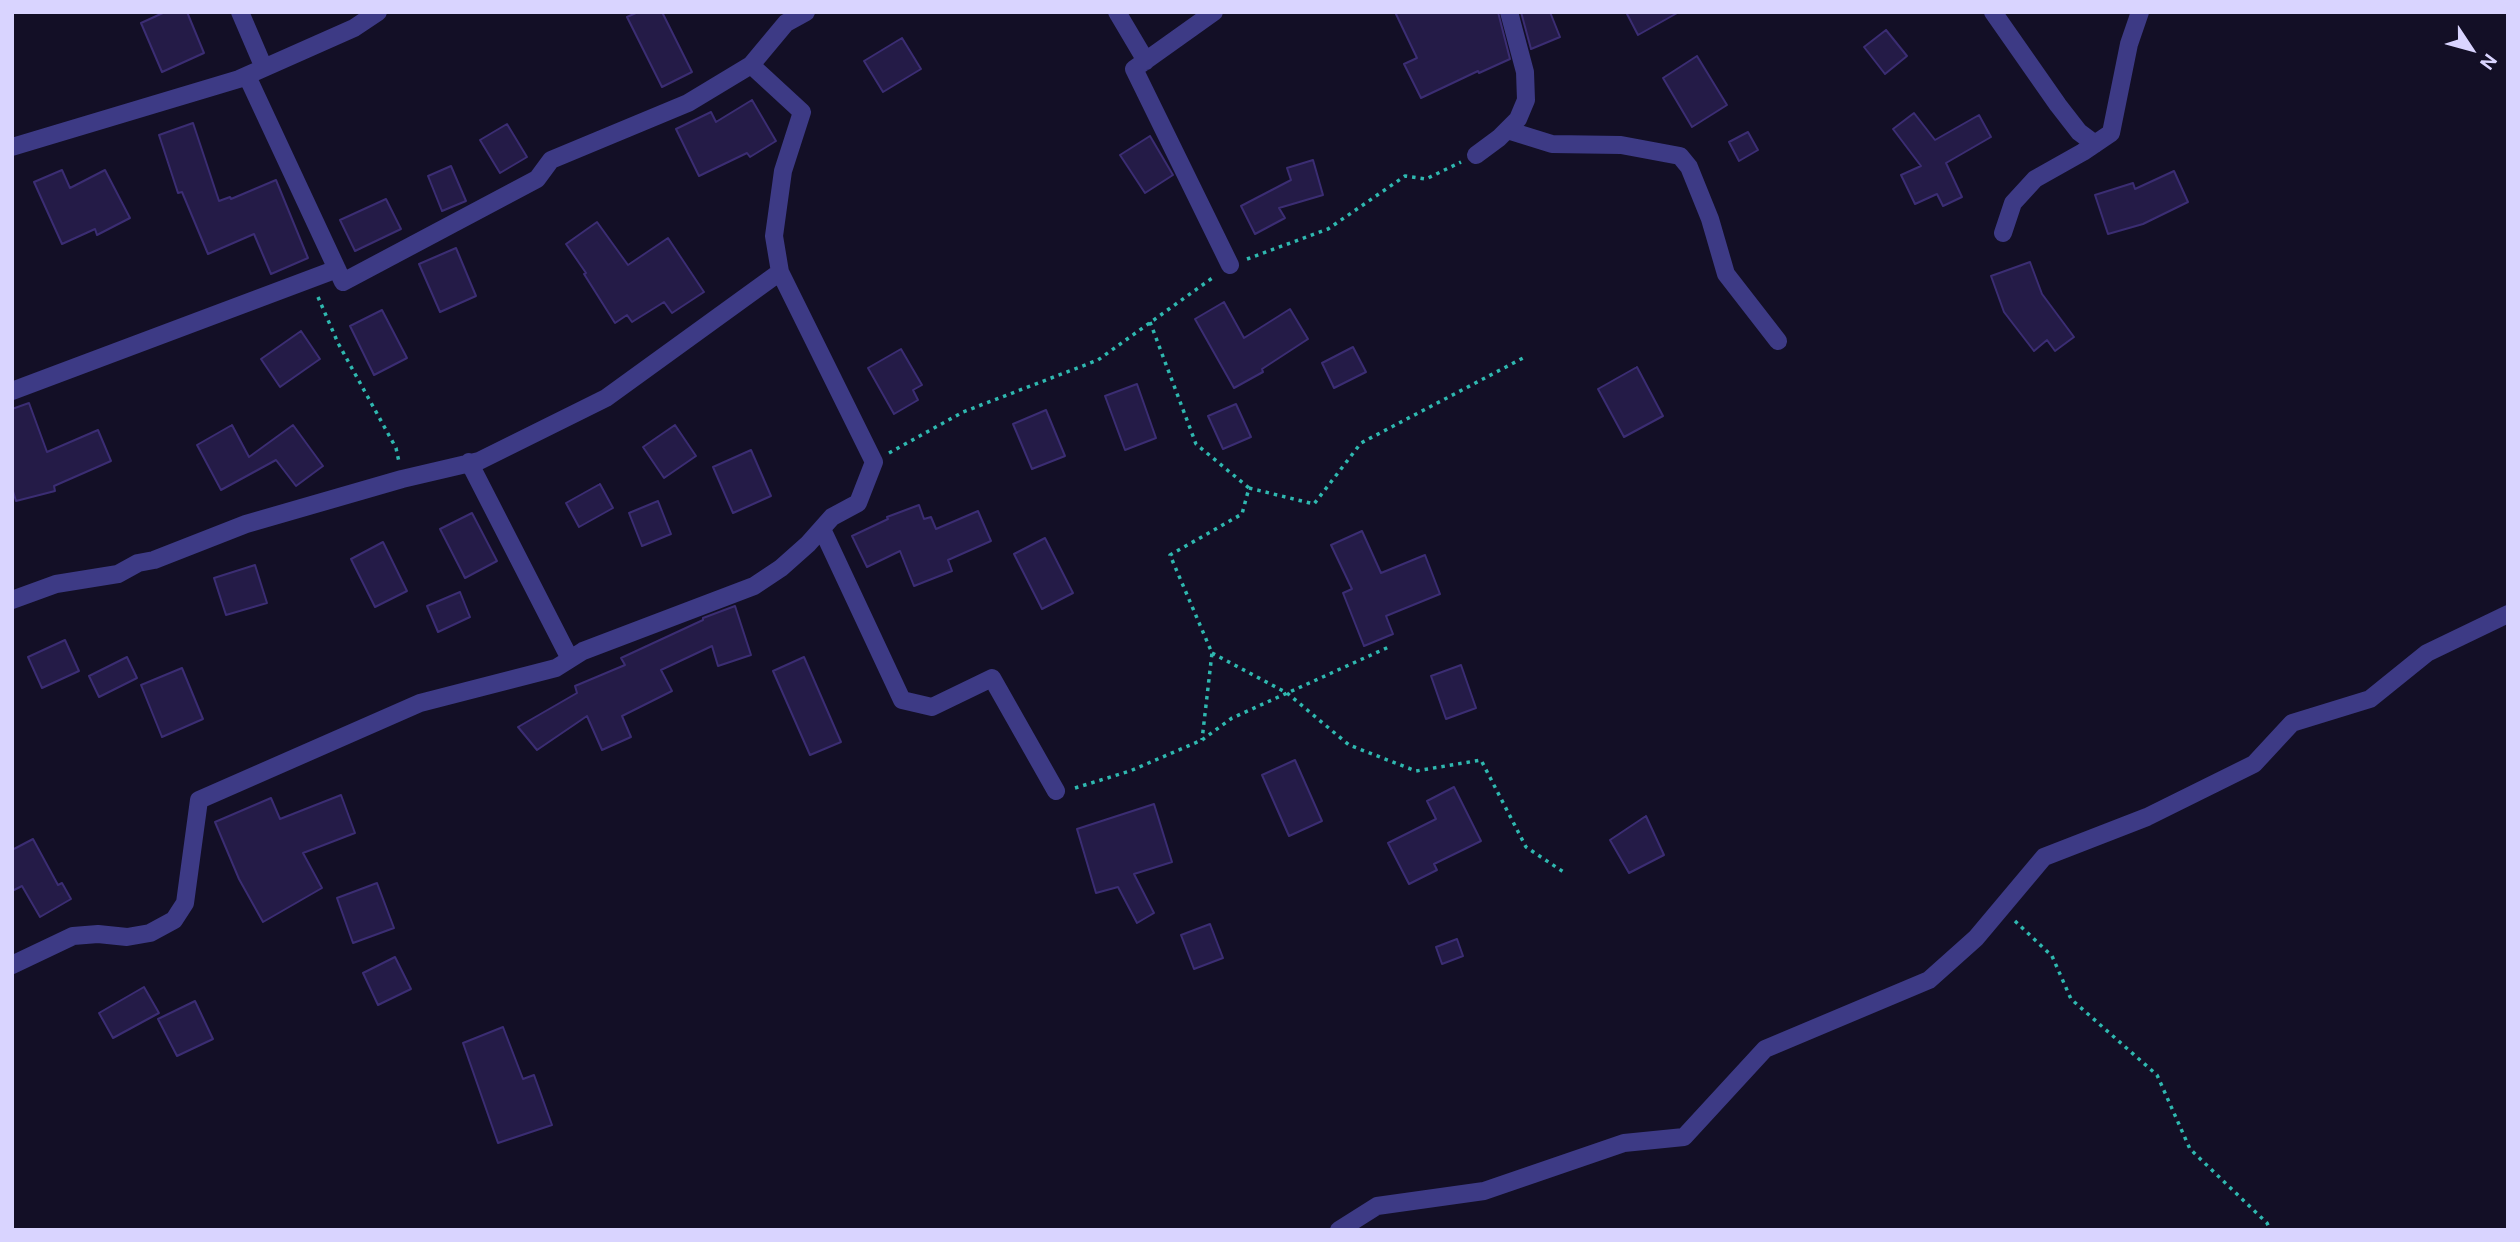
<!DOCTYPE html>
<style>
body{margin:0}
#map{position:relative;width:2520px;height:1242px;overflow:hidden;background:#130f26;font-family:"DM Sans",sans-serif}
canvas{display:block}
.frame{position:absolute;inset:0;border:14px solid #d9d4ff;pointer-events:none}
.north{position:absolute;left:2436px;top:14px;width:70px;height:70px;-webkit-text-stroke:5px #130f26;paint-order:stroke;rotate:126deg;font-size:19px;font-weight:700;line-height:28px;text-align:center;color:#d9d4ff}
.north::after{content:'';display:block;margin:auto;width:24px;height:32px;background:#d9d4ff;clip-path:polygon(50% 0,100% 100%,50% 72%,0 100%)}
</style>
<div id="map">
<canvas width="2520" height="1242"></canvas>
<div class="frame"></div>
<div class="north">N</div>
</div>
<script>
const ctx = document.querySelector('canvas').getContext('2d');
ctx.lineJoin = 'round';
function fill(path, color) {
  ctx.fillStyle = color;
  ctx.fill(path, 'evenodd');
}
function toPath(rows) {
  const path = new Path2D();
  for (const r of rows) {
    path.moveTo(r[0], r[1]);
    for (let i = 2; i < r.length; i += 2) path.lineTo(r[i], r[i + 1]);
  }
  return path;
}
function stroke(path, color, width, dash) {
  ctx.strokeStyle = color;
  ctx.lineWidth = width;
  ctx.lineCap = dash ? 'butt' : 'round';
  ctx.setLineDash(dash || []);
  ctx.stroke(path);
}
const building = toPath([
 [165,12,187,12,204,53,162,72,141,23,165,12],
 [638,12,662,12,692,72,662,87,627,17,638,12],
 [1395,12,1498,12,1510,59,1479,73,1478,71,1421,98,1404,64,1417,58,1395,12],
 [1521,12,1550,12,1560,37,1531,49,1521,12],
 [1626,12,1679,12,1638,35,1626,12],
 [1886,30,1907,56,1885,74,1864,47,1886,30],
 [902,38,921,69,883,92,864,61,902,38],
 [1697,56,1727,105,1692,127,1663,78,1697,56],
 [752,100,776,141,750,157,747,153,699,176,676,129,711,112,716,122,752,100],
 [1914,113,1935,140,1979,115,1991,137,1946,163,1962,197,1943,206,1937,194,1915,204,1901,175,1921,166,1893,129,1914,113],
 [193,123,219,201,230,197,231,199,276,180,308,258,271,274,254,234,208,254,182,192,178,193,159,135,193,123],
 [507,124,527,157,500,173,480,140,507,124],
 [1748,132,1758,150,1739,161,1729,142,1748,132],
 [1150,136,1173,175,1145,193,1120,155,1150,136],
 [1313,160,1323,195,1279,208,1285,218,1255,234,1241,206,1291,180,1287,168,1313,160],
 [451,166,466,201,442,211,428,176,451,166],
 [62,170,70,188,105,170,130,218,97,235,95,229,62,244,34,182,62,170],
 [2174,171,2188,202,2143,224,2108,234,2095,195,2133,183,2135,189,2174,171],
 [386,199,401,229,355,251,340,220,386,199],
 [597,222,628,265,668,238,704,292,672,313,664,302,632,322,627,315,615,323,584,274,586,273,566,244,597,222],
 [456,248,476,296,440,312,419,264,456,248],
 [2030,262,2042,294,2074,337,2055,351,2047,340,2034,351,2004,312,1991,276,2030,262],
 [1224,302,1244,338,1290,309,1308,339,1262,369,1263,372,1234,388,1195,319,1224,302],
 [382,310,407,358,374,375,350,326,382,310],
 [301,331,320,359,280,387,261,359,301,331],
 [1353,347,1366,372,1334,388,1322,363,1353,347],
 [901,349,922,385,913,390,918,400,894,414,868,368,901,349],
 [1637,367,1663,416,1624,437,1598,389,1637,367],
 [1137,384,1156,438,1125,450,1105,396,1137,384],
 [29,403,47,452,98,430,111,461,54,486,55,491,16,501,12,488,12,409,29,403],
 [1236,404,1251,437,1223,449,1208,416,1236,404],
 [1046,410,1065,456,1032,469,1013,424,1046,410],
 [232,425,249,457,293,425,323,466,296,486,276,460,221,490,197,445,232,425],
 [675,425,696,456,664,478,643,447,675,425],
 [751,450,771,496,733,513,713,467,751,450],
 [600,484,613,508,579,527,566,503,600,484],
 [658,501,671,534,642,546,629,513,658,501],
 [919,505,924,519,931,517,936,529,978,511,991,541,948,560,952,571,914,586,900,551,867,567,852,536,888,519,887,517,919,505],
 [472,513,497,561,465,578,440,529,472,513],
 [1362,531,1381,573,1425,555,1440,594,1386,616,1393,634,1364,646,1343,593,1352,589,1331,545,1362,531],
 [1045,538,1073,593,1042,609,1014,554,1045,538],
 [383,542,407,591,375,607,351,559,383,542],
 [255,565,267,603,226,615,214,578,255,565],
 [460,592,470,617,438,632,427,606,460,592],
 [735,606,751,655,718,666,712,646,661,670,672,691,622,716,631,737,602,750,587,716,537,750,518,727,577,693,575,686,625,665,621,658,703,620,703,618,735,606],
 [65,640,79,671,42,688,28,657,65,640],
 [127,657,137,678,99,697,89,676,127,657],
 [804,657,841,742,810,755,773,671,804,657],
 [1461,665,1476,708,1446,719,1431,676,1461,665],
 [182,668,203,719,162,737,141,685,182,668],
 [1295,760,1322,821,1289,836,1262,775,1295,760],
 [1454,787,1481,841,1434,864,1437,870,1409,884,1388,843,1436,819,1427,801,1454,787],
 [341,795,355,833,303,853,322,888,263,922,239,879,215,822,271,798,280,819,341,795],
 [1154,804,1172,862,1134,874,1154,913,1137,923,1118,887,1096,893,1077,829,1154,804],
 [1646,816,1664,855,1629,873,1610,840,1646,816],
 [33,839,58,885,62,883,71,899,40,917,22,886,12,891,12,850,33,839],
 [377,883,394,928,353,943,337,898,377,883],
 [1210,924,1223,958,1194,969,1181,935,1210,924],
 [1457,939,1463,956,1442,964,1436,947,1457,939],
 [395,957,411,989,378,1005,363,973,395,957],
 [144,987,159,1013,113,1038,99,1013,144,987],
 [195,1001,213,1039,177,1056,158,1019,195,1001],
 [503,1027,523,1079,534,1075,552,1125,498,1143,463,1043,503,1027]
]);
fill(building, '#241b47');
stroke(building, '#3b2d73', 2);
stroke(toPath([
 [1247,259,1328,229,1405,176,1426,179,1461,162],
 [318,297,338,343,396,448,399,462],
 [1150,322,1196,444,1249,488,1242,514,1170,555,1212,653,1202,740],
 [889,453,963,412,1098,360,1215,276],
 [1249,488,1314,504,1361,443,1523,358],
 [1212,653,1287,693,1349,745,1416,771,1481,760,1526,847,1565,873],
 [1075,788,1130,771,1202,740,1232,718,1391,646],
 [2015,921,2052,956,2071,999,2157,1075,2190,1149,2267,1223,2270,1230]
]), '#2fb8b0', 3.5, [3.5, 5]);
stroke(toPath([
 [240,12,264,68],
 [1117,12,1146,61],
 [1214,12,1134,69,1230,265],
 [1993,12,2058,105,2079,132,2095,144],
 [247,76,343,282,537,179,551,160,688,103,751,65,786,23,806,12],
 [1507,130,1552,144,1621,145,1680,156,1689,167,1710,219,1726,274,1778,341],
 [12,147,239,79,354,28,378,12],
 [1476,155,1499,138,1518,119,1526,100,1525,72,1509,12],
 [2003,233,2013,203,2035,179,2083,152,2111,133,2129,44,2140,12],
 [12,391,337,269],
 [469,462,570,659],
 [822,529,902,700,932,707,992,678,1056,791],
 [12,600,56,584,118,574,138,563,154,560,246,524,402,479,479,461,606,398,780,272],
 [12,965,73,936,98,934,127,937,150,933,174,920,185,903,199,800,420,703,556,668,583,651,754,586,781,568,808,544,832,517,858,503,874,462,780,272,774,236,783,171,802,112,751,65],
 [1339,1230,1377,1206,1484,1191,1624,1143,1684,1137,1765,1049,1929,980,1976,938,2044,857,2147,817,2254,764,2292,723,2370,699,2427,653,2508,614]
]), '#3d3a85', 18);
</script>
